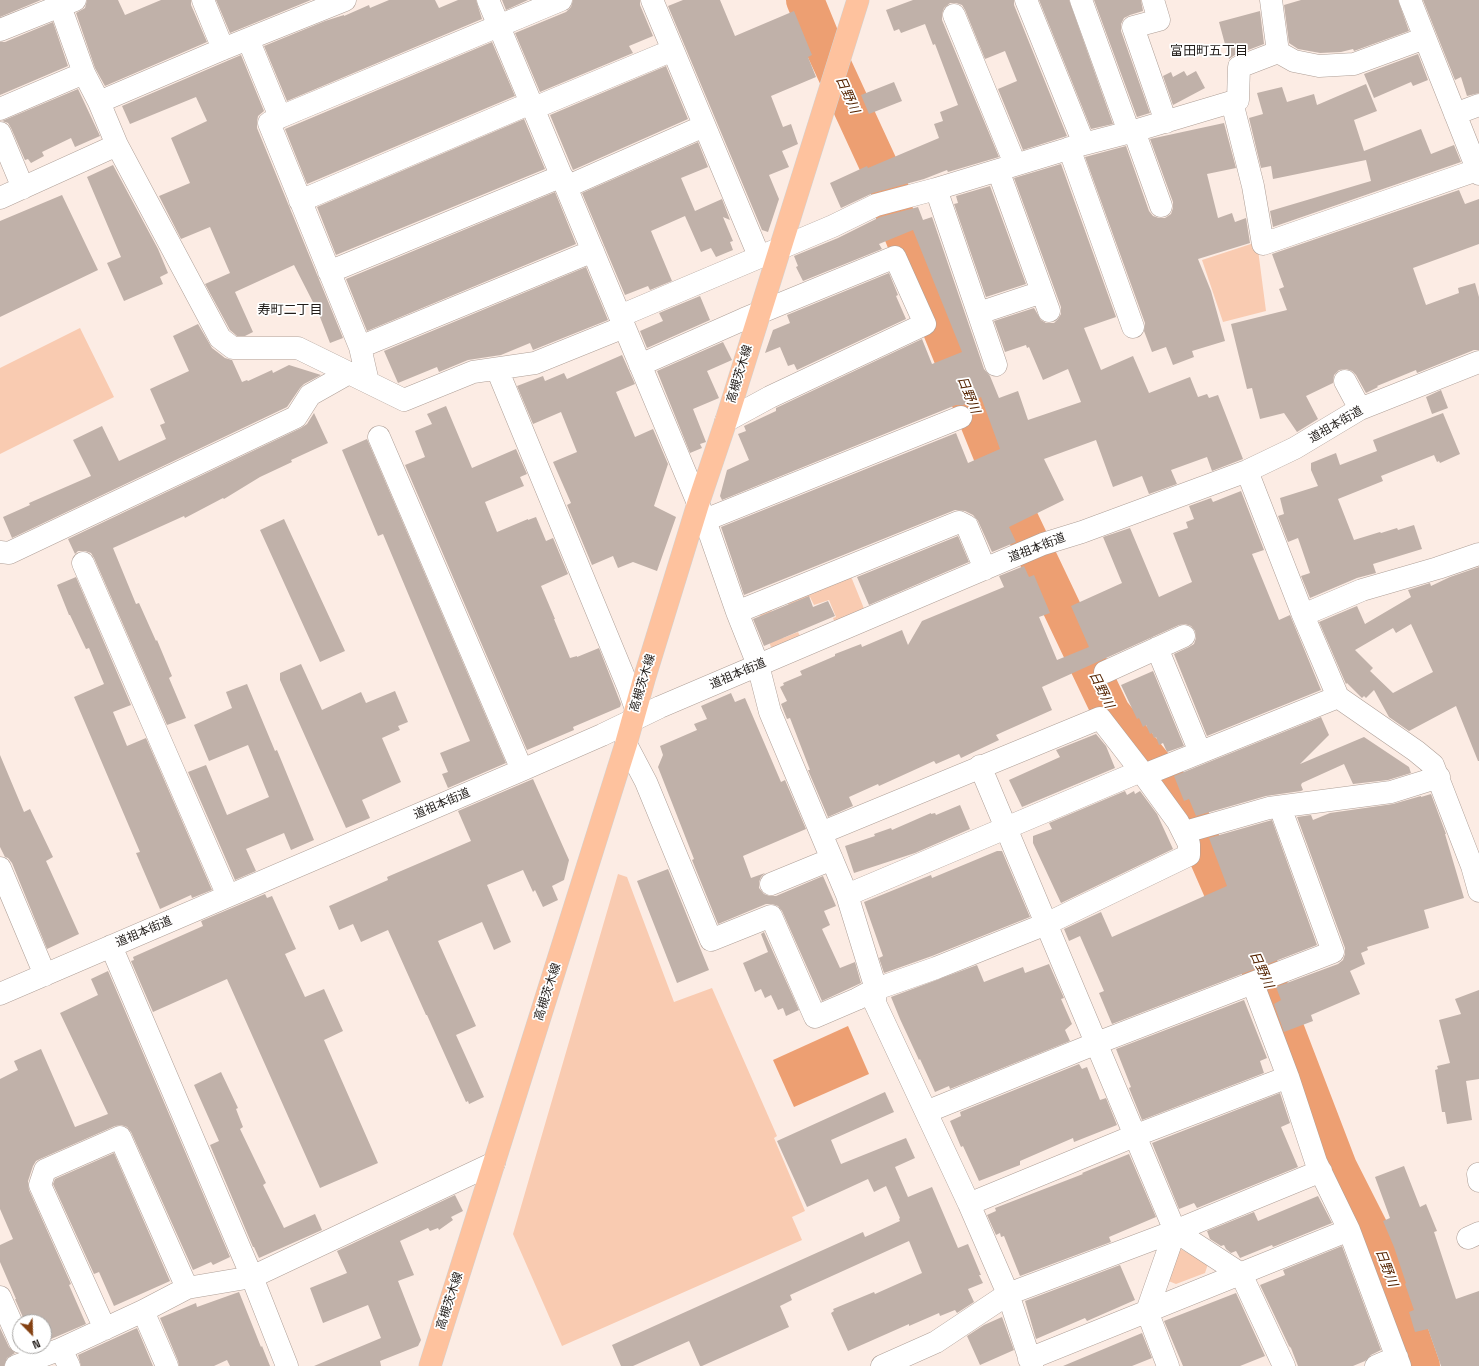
<!DOCTYPE html>
<meta charset="utf-8">
<style>
body{margin:0}
#map{position:relative;width:1479px;height:1366px;overflow:hidden;background:#fcece4;font-family:"Space Grotesk",sans-serif}
canvas{display:block}
.north{position:absolute;left:12px;top:1314px;width:40px;height:40px;box-sizing:border-box;background:#fff;border:1px solid #a7a5a3;border-radius:50%;rotate:157deg;font-size:11px;font-weight:700;line-height:16px;text-align:center;color:#221d1a}
.north::after{content:'';display:block;margin:auto;width:14px;height:18px;background:#844112;clip-path:polygon(50% 0,100% 100%,50% 72%,0 100%)}
</style>
<div id="map">
<canvas width="1479" height="1366"></canvas>
<div class="north">N</div>
</div>
<script>
const ctx = document.querySelector('canvas').getContext('2d');
ctx.lineJoin = 'round';
function fill(path, color) {
  ctx.fillStyle = color;
  ctx.fill(path, 'evenodd');
}
function toPath(rows) {
  const path = new Path2D();
  for (const r of rows) {
    path.moveTo(r[0], r[1]);
    for (let i = 2; i < r.length; i += 2) path.lineTo(r[i], r[i + 1]);
  }
  return path;
}
function stroke(path, color, width, dash) {
  ctx.strokeStyle = color;
  ctx.lineWidth = width;
  ctx.lineCap = dash ? 'butt' : 'round';
  ctx.setLineDash(dash || []);
  ctx.stroke(path);
}
function label(font, color, halo, rows, align = 'center') {
  ctx.font = font + ' "Space Grotesk","Noto Sans JP",sans-serif';
  ctx.lineWidth = 3.5;
  ctx.setLineDash([]);
  ctx.textBaseline = 'middle';
  ctx.strokeStyle = halo;
  ctx.fillStyle = color;
  for (const [text, x, y, turn = 0] of rows) {
    ctx.save();
    ctx.translate(x, y);
    ctx.rotate((+turn || 0) * Math.PI / 180);
    ctx.textAlign = isNaN(turn) ? turn : align;
    if (halo) ctx.strokeText(text, 0, 0);
    ctx.fillText(text, 0, 0);
    ctx.restore();
  }
}
fill(toPath([
 [1257,242,1266,311,1223,322,1202,260],
 [80,328,114,397,0,454,0,368],
 [850,574,865,611,835,623,833,618,836,617,829,600,814,605,810,597,789,606,788,603,771,611,783,638,798,632,802,640,777,650,771,647,758,611],
 [618,874,627,877,674,1002,712,988,777,1136,774,1138,805,1211,792,1217,802,1240,562,1346,513,1234],
 [1177,1247,1208,1264,1205,1273,1176,1284,1166,1280]
]), '#f9cbb1');
fill(toPath([
 [848,1026,869,1074,794,1107,773,1060]
]), '#ed9f72');
stroke(toPath([
 [805,0,825,49,890,190,894,212,1013,506,1111,712,1179,797,1194,825,1221,887,1269,987,1338,1167,1382,1254,1421,1366]
]), '#ed9f72', 38);
fill(toPath([
 [0,0,41,0,0,17],
 [87,0,118,0,125,15,161,0,191,0,191,5,207,42,105,86,95,68,76,13,85,8],
 [216,0,311,0,230,33],
 [389,0,435,0,439,8,458,0,476,0,482,19,287,101,264,46,325,21,344,15,344,16,369,5,370,8],
 [502,0,528,0,506,10],
 [573,0,640,0,640,5,653,36,629,46,633,53,540,92,515,33,566,12,571,7],
 [683,0,720,0,735,36,794,11,812,55,808,57,816,77,771,96,783,127,791,124,798,144,782,151,789,167,769,175,779,199,768,232,762,230,668,6],
 [913,0,1014,0,1014,5,1067,136,1023,150,998,89,1017,81,1005,51,985,59,965,10,962,5,956,3,950,3,944,8,942,14,942,20,999,157,948,172,947,170,924,179,873,193,841,208,830,183,867,166,868,168,939,138,934,124,943,121,940,112,958,105,935,44,933,45,925,24,901,33,899,29,894,31,886,10],
 [1039,0,1069,0,1113,124,1091,129],
 [1094,0,1141,0,1143,11,1130,15,1124,18,1121,24,1121,31,1150,113,1137,117],
 [1301,0,1398,0,1409,31,1354,51,1353,49,1341,52,1320,53,1298,49,1289,43,1284,5],
 [1423,0,1479,0,1479,93,1467,96,1461,77,1455,80],
 [1260,11,1264,44,1235,55,1229,59,1219,22],
 [53,22,68,66,0,95,0,42,5,42],
 [492,42,515,96,307,184,285,129],
 [1418,54,1428,80,1413,86,1411,82,1374,98,1364,74],
 [241,55,264,111,258,116,257,122,257,128,343,338,330,343,318,312,294,265,235,292,253,332,245,336,237,336,230,330,205,284,230,273,210,227,181,239,159,196,190,183,171,138,207,121,196,97,130,124,122,106],
 [666,66,688,119,573,170,550,115],
 [1184,71,1187,76,1196,71,1205,88,1173,105,1163,76,1171,72,1173,77],
 [894,82,902,101,869,114,861,95],
 [1366,84,1377,111,1354,120,1364,151,1421,129,1431,154,1454,145,1461,162,1273,227,1270,211,1371,181,1366,160,1273,179,1271,166,1261,168,1249,118,1263,114,1257,93,1282,87,1287,102,1314,94,1317,105],
 [78,89,100,136,75,147,71,138,42,152,44,156,31,163,28,159,25,160,11,128,8,123,2,121],
 [524,119,545,169,336,255,317,207],
 [1224,123,1236,168,1207,174,1218,218,1232,213,1235,222,1246,218,1250,243,1198,259,1211,291,1225,341,1192,351,1194,357,1173,365,1166,347,1152,352,1144,331,1145,323,1085,157,1126,146,1149,211,1153,216,1159,218,1165,218,1171,214,1173,208,1173,202,1150,139],
 [698,142,708,167,681,178,695,211,722,199,730,220,723,217,733,241,730,242,733,250,716,257,711,248,701,252,685,216,651,231,672,281,650,290,648,286,625,295,582,193],
 [1061,164,1116,317,1084,328,1101,370,1133,356,1149,393,1190,377,1198,397,1207,394,1209,398,1218,395,1243,459,1212,471,1207,457,1171,470,1177,484,1149,494,1142,476,1113,487,1096,440,1044,459,1064,500,1009,527,1016,542,992,552,978,521,973,515,965,511,955,510,744,595,721,527,956,433,968,463,1000,449,981,397,963,405,956,405,722,500,720,496,727,470,749,460,738,434,746,431,744,426,776,411,776,408,922,339,932,364,962,352,913,230,879,244,882,249,803,281,796,267,798,266,794,256,838,238,880,217,918,207,923,220,932,217,984,369,990,376,999,398,1018,391,1028,420,1081,402,1068,369,1043,380,1029,347,1027,348,1026,345,1005,352,994,321,1034,308,1041,320,1046,323,1054,323,1058,319,1061,314,1061,307,1014,178],
 [113,165,158,249,168,273,160,277,163,284,124,301,107,263,121,257,87,177],
 [990,186,1026,284,986,297,954,204,958,203,956,196],
 [1459,190,1465,204,1479,199,1479,244,1413,268,1426,305,1459,293,1458,288,1475,283,1479,297,1479,350,1474,350,1417,373,1416,370,1377,386,1378,387,1366,393,1356,375,1352,371,1346,369,1339,370,1334,375,1333,383,1306,396,1318,419,1297,432,1284,413,1260,419,1252,388,1247,389,1231,324,1287,310,1279,289,1284,287,1272,254],
 [555,192,576,244,367,331,346,279],
 [62,195,98,270,0,317,0,221],
 [586,267,608,320,533,350,530,343,501,355,468,360,439,372,437,367,398,383,384,351],
 [889,273,898,295,896,296,906,319,797,370,794,364,788,366,780,347,765,353,773,330,790,323,787,315],
 [700,296,710,320,647,348,640,331,663,321,659,313],
 [198,324,212,348,225,358,232,360,242,382,247,380,248,381,272,370,273,373,289,365,321,375,304,384,300,388,287,407,12,538,3,517,30,505,29,503,91,476,73,440,102,426,119,461,166,439,160,425,165,423,150,389,189,371,173,336],
 [723,342,732,360,707,371,719,398,693,409,706,442,700,444,702,448,690,453,657,371],
 [622,355,635,384,616,392,635,437,653,429,668,464,654,506,676,517,657,571,633,562,618,568,613,556,592,565,567,505,571,503,553,462,577,452,561,412,533,424,517,386,543,376,545,381,564,373,567,379],
 [1441,390,1448,408,1432,414,1426,397],
 [446,406,472,468,516,449,527,474,520,477,524,486,485,502,497,532,528,519,528,520,536,517,546,541,553,538,568,574,541,586,555,619,554,619,570,658,577,656,577,657,599,648,621,704,620,707,573,727,574,730,527,750,405,465,425,457,415,431,432,424,427,414],
 [314,413,328,443,291,460,292,462,260,477,224,499,223,498,185,518,184,516,113,548,136,604,139,603,156,641,157,640,172,676,169,678,186,718,167,725,94,558,91,553,85,551,78,551,75,554,68,539,301,428,307,424],
 [1443,413,1460,454,1440,463,1439,461,1437,462,1434,455,1381,476,1383,481,1338,499,1354,540,1380,532,1381,533,1397,528,1398,530,1414,525,1422,549,1373,564,1376,573,1357,578,1310,598,1301,576,1310,573,1298,538,1288,542,1278,516,1284,514,1280,498,1318,486,1311,470,1311,463,1336,453,1340,465,1377,451,1373,440],
 [367,439,506,763,448,788,442,774,448,772,440,753,470,741,383,534,378,536,342,450],
 [1241,491,1264,550,1252,554,1279,620,1290,615,1321,690,1207,736,1174,654,1189,647,1194,644,1196,638,1195,631,1191,626,1185,624,1179,625,1042,687,1052,710,996,735,999,740,961,758,959,754,936,764,934,761,879,786,878,784,849,797,853,806,828,817,808,770,810,770,790,718,787,719,781,704,787,701,780,687,784,685,783,683,802,675,800,671,835,656,835,654,861,644,862,647,902,630,908,645,922,621,1004,587,999,576,1024,566,1029,577,1034,575,1050,613,1039,617,1057,660,1089,647,1071,606,1122,583,1103,537,1130,528,1159,597,1192,582,1173,533,1188,528,1186,522,1194,519,1189,506,1211,498,1213,502],
 [284,519,345,651,320,662,260,530],
 [958,536,969,562,869,605,857,577],
 [1479,567,1479,761,1478,761,1456,706,1409,731,1389,717,1374,690,1366,698,1364,696,1362,698,1347,683,1346,684,1319,622,1357,606,1365,624,1411,597,1408,590,1430,583,1431,586,1450,577],
 [1411,624,1433,672,1393,693,1370,671,1373,668,1355,650,1393,628,1396,633],
 [76,577,131,705,113,712,127,746,146,738,212,890,192,898,191,895,160,909,136,853,140,852,74,697,104,684,89,648,86,649,70,615,69,615,57,585],
 [809,596,813,607,828,601,835,616,764,646,753,619],
 [301,664,322,710,361,692,366,703,395,691,408,722,398,726,400,730,382,738,401,782,362,800,370,818,346,828,280,680,280,673],
 [1153,671,1184,746,1167,752,1163,743,1159,745,1156,737,1154,738,1152,733,1150,734,1146,725,1143,727,1139,718,1137,719,1121,685],
 [247,684,275,751,277,750,314,840,291,850,284,833,246,849,256,871,235,880,188,772,206,765,227,815,269,797,248,745,209,761,194,725,232,708,226,692],
 [731,693,735,702,745,698,781,782,785,780,806,829,743,856,751,878,765,873,761,877,759,882,759,888,764,894,770,896,776,896,823,876,836,906,824,911,830,925,822,929,840,968,855,962,861,983,822,1001,782,911,778,906,772,904,766,904,718,924,692,860,694,859,658,767,663,755,660,746,697,730,694,724,707,719,701,706],
 [1321,717,1329,735,1300,764,1364,737,1409,767,1411,773,1388,780,1353,784,1344,764,1302,783,1301,785,1303,790,1301,791,1266,796,1196,816,1189,799,1184,801,1174,776],
 [1096,734,1106,746,1115,768,1022,807,1009,780,1060,757,1056,750],
 [0,755,24,812,30,809,53,857,46,861,79,934,47,949,12,863,8,858,5,857,0,847],
 [533,779,569,860,564,880,552,886,558,900,543,907,535,890,533,892,523,870,487,885,511,942,494,950,482,922,438,941,476,1026,456,1035,484,1097,469,1104,468,1101,466,1102,427,1015,426,1015,388,930,361,942,353,924,339,930,329,906,388,880,387,877,471,841,458,811],
 [1125,791,1127,795,1134,791,1135,794,1140,791,1157,814,1173,849,1061,903,1033,843,1033,836,1052,829,1049,823],
 [1431,794,1446,834,1445,834,1464,898,1424,910,1429,928,1367,947,1368,950,1361,953,1365,964,1350,971,1360,994,1311,1015,1313,1021,1284,1032,1274,1004,1281,1000,1276,987,1338,964,1343,960,1345,954,1345,948,1297,817,1311,815,1313,820,1330,813,1393,804,1421,796,1421,797],
 [960,805,970,829,915,853,854,873,845,846,875,836,874,834,891,828,892,830,931,813,931,814,935,813,936,815],
 [1272,820,1317,945,1112,1024,1099,993,1104,991,1080,936,1069,941,1064,929,1101,912,1112,937,1227,886,1209,838],
 [997,851,1002,851,1030,917,932,956,884,973,879,958,883,956,864,902,931,875,932,878],
 [668,869,709,970,677,983,637,881],
 [265,894,267,898,272,896,296,949,285,954,305,997,324,989,343,1031,324,1040,378,1163,320,1188,227,979,153,1012,131,961,134,960,133,957,203,926,201,921],
 [764,932,799,1010,786,1016,783,1008,778,1010,771,995,765,998,761,989,755,992,743,963,768,952,761,934],
 [1049,964,1064,998,1061,999,1072,1024,1065,1030,1070,1041,950,1089,949,1086,935,1092,920,1059,919,1060,900,1019,891,997,977,965,984,982,1023,967,1025,973],
 [108,971,230,1257,213,1265,211,1262,193,1270,131,1132,127,1127,121,1125,115,1126,40,1159,36,1161,33,1166,28,1181,29,1190,71,1284,69,1285,86,1324,44,1342,44,1322,25,1322,15,1299,16,1299,0,1262,0,1245,13,1239,0,1209,0,1079,18,1070,14,1061,41,1049,75,1127,108,1114,60,1013,98,995,91,979],
 [1479,990,1479,1079,1466,1081,1472,1120,1447,1124,1445,1112,1442,1112,1435,1070,1438,1069,1437,1066,1450,1063,1439,1020,1461,1014,1455,999],
 [1244,1000,1267,1058,1260,1061,1264,1073,1142,1120,1129,1088,1131,1087,1116,1049],
 [1079,1064,1082,1069,1087,1067,1100,1100,1106,1098,1117,1125,1074,1142,1073,1138,1020,1161,1020,1165,979,1181,963,1146,961,1147,950,1121,961,1116,960,1112],
 [221,1072,238,1108,236,1109,243,1127,240,1129,266,1183,263,1185,284,1228,315,1214,322,1230,259,1258,254,1247,253,1247,210,1145,219,1141,194,1085],
 [885,1092,894,1112,831,1140,841,1164,906,1138,915,1158,895,1167,908,1197,932,1187,958,1248,968,1244,981,1275,979,1275,983,1283,968,1289,974,1302,957,1313,955,1310,940,1316,939,1313,909,1326,909,1324,848,1351,831,1313,834,1311,833,1309,874,1292,875,1294,922,1273,909,1241,790,1295,792,1300,780,1306,789,1327,702,1366,700,1366,689,1341,633,1366,621,1366,612,1345,863,1232,865,1237,900,1221,899,1219,900,1218,886,1186,874,1192,868,1179,807,1207,777,1141],
 [1280,1093,1290,1123,1281,1127,1298,1167,1197,1208,1194,1203,1179,1209,1152,1143],
 [114,1153,170,1281,114,1306,99,1272,94,1274,53,1184,55,1179],
 [1129,1154,1156,1217,1109,1237,1111,1242,1020,1276,1004,1236,1001,1237,1000,1233,996,1235,987,1215,996,1211,995,1208,1083,1174,1082,1173],
 [1404,1166,1420,1207,1426,1204,1437,1231,1434,1232,1456,1299,1479,1291,1479,1366,1441,1366,1428,1329,1415,1332,1409,1312,1414,1310,1405,1284,1406,1283,1394,1247,1383,1221,1390,1218,1375,1177],
 [455,1195,463,1211,451,1217,453,1220,439,1230,438,1228,430,1231,428,1228,400,1241,414,1275,398,1281,421,1340,418,1346,380,1361,381,1366,314,1366,381,1338,368,1305,323,1323,310,1288,347,1273,337,1251],
 [1318,1196,1332,1223,1273,1247,1272,1245,1240,1258,1236,1251,1231,1253,1226,1249,1224,1245,1221,1246,1210,1239,1207,1231,1254,1212,1258,1221],
 [1342,1246,1381,1350,1371,1355,1365,1361,1353,1366,1298,1366,1291,1348,1289,1346,1260,1285,1285,1275,1283,1270],
 [1120,1265,1135,1300,1087,1321,1085,1318,1036,1339,1025,1301],
 [239,1292,261,1347,262,1346,270,1366,230,1366,227,1360,214,1366,179,1366,178,1361,160,1318,196,1303,197,1307],
 [1236,1293,1265,1356,1240,1366,1183,1366,1164,1321],
 [1002,1317,1014,1350,980,1365,967,1336,984,1325],
 [0,1328,9,1347,15,1353,7,1358,4,1366,0,1366],
 [137,1328,153,1366,81,1366,78,1355],
 [1142,1333,1152,1358,1132,1366,1063,1366]
]), '#c0b1a9');
const minor = toPath([
 [203,0,223,49],
 [488,0,705,520,737,612,758,665,770,712,847,895,876,989,875,1003,969,1204,1008,1294,1032,1366],
 [652,0,759,256],
 [1026,0,1084,144],
 [1081,0,1129,132],
 [1153,0,1159,20,1133,27,1166,122],
 [1410,0,1479,174],
 [60,6,84,73,99,102,117,145,220,338,233,348,298,348,404,400,473,372,535,363,624,327],
 [954,15,1015,164],
 [0,30,75,0],
 [248,39,280,117],
 [1278,52,1294,61,1319,66,1354,64,1425,38],
 [99,102,223,49,345,0],
 [1232,102,1253,186,1263,244,1477,170],
 [534,108,673,50],
 [0,109,84,73],
 [1455,114,1479,105],
 [1134,131,1161,206],
 [0,133,23,188],
 [1069,148,1133,327],
 [998,170,1049,311],
 [566,187,704,126],
 [936,189,996,365],
 [0,198,117,145],
 [300,201,531,103],
 [329,272,562,176],
 [979,313,1042,292],
 [620,316,833,226,876,205,936,189,1084,144,1134,131,1238,100,1239,67,1278,52,1271,0],
 [360,347,593,251],
 [640,365,744,319,895,257,925,324,770,397,726,421],
 [497,369,629,689,636,709],
 [1345,381,1360,409],
 [368,382,360,347,269,123,280,117,561,0],
 [379,437,522,770],
 [1247,471,1303,615,1338,697,1416,751,1433,765,1472,866,1479,891],
 [705,520,961,417],
 [0,552,9,553,296,417,310,395,349,373],
 [83,563,228,896],
 [737,612,959,522,967,526,985,569],
 [1303,615,1362,590,1438,568,1479,554],
 [1157,648,1200,752],
 [1105,672,1184,636],
 [626,744,646,782,711,940,771,916,815,1017,857,999,876,989,936,968,1046,924,1189,855,1189,844,1178,822,1141,771,1100,718,821,833],
 [980,766,1175,1231,1241,1274,1284,1366],
 [1144,775,1338,697],
 [1185,832,1269,808,1391,792,1439,777],
 [0,868,45,975],
 [771,884,832,859],
 [847,895,1141,771],
 [111,946,252,1277,287,1366],
 [1253,984,1288,1077,1316,1162,1349,1230,1400,1366],
 [0,994,522,770,602,735,660,707,1043,544,1082,532,1247,471,1295,448,1360,409,1479,362],
 [926,1112,1097,1043,1333,952,1280,807],
 [1478,1174,1479,1181],
 [969,1204,1134,1136,1288,1077],
 [1468,1238,1479,1233],
 [0,1297,20,1342],
 [143,1311,167,1366],
 [105,1329,40,1185,45,1170,120,1137,187,1288],
 [61,1349,69,1366],
 [1029,1359,1349,1230],
 [16,1366,61,1349,143,1311,187,1288,252,1277,494,1163],
 [882,1366,936,1342,1008,1294,1175,1231,1321,1171],
 [1168,1366,1147,1311,1175,1231],
 [1376,1366,1397,1357]
]);
const major = toPath([
 [430,1366,626,744,645,676,698,504,726,421,858,0]
]);
stroke(minor, '#ae9f97', 23);
stroke(major, '#d3d2d1', 23);
stroke(minor, '#fff', 22);
stroke(major, '#fec29e', 22);
label('12px', '#221d1a', '#fff', [
 ["高槻茨木線",740,374,-73],
 ["道祖本街道",1336,425,-30],
 ["道祖本街道",1037,548,-21],
 ["道祖本街道",738,674,-23],
 ["高槻茨木線",643,683,-73],
 ["道祖本街道",442,804,-23],
 ["道祖本街道",144,932,-23],
 ["高槻茨木線",548,992,-72],
 ["高槻茨木線",450,1301,-72]
]);
label('13px', '#221d1a', '#fff', [
 ["富田町五丁目",1209,51],
 ["寿町二丁目",290,310]
]);
label('italic 13px', '#542300', '#fff', [
 ["日野川",847,95,66],
 ["日野川",968,395,68],
 ["日野川",1101,690,64],
 ["日野川",1261,970,66],
 ["日野川",1386,1268,69]
]);
</script>
